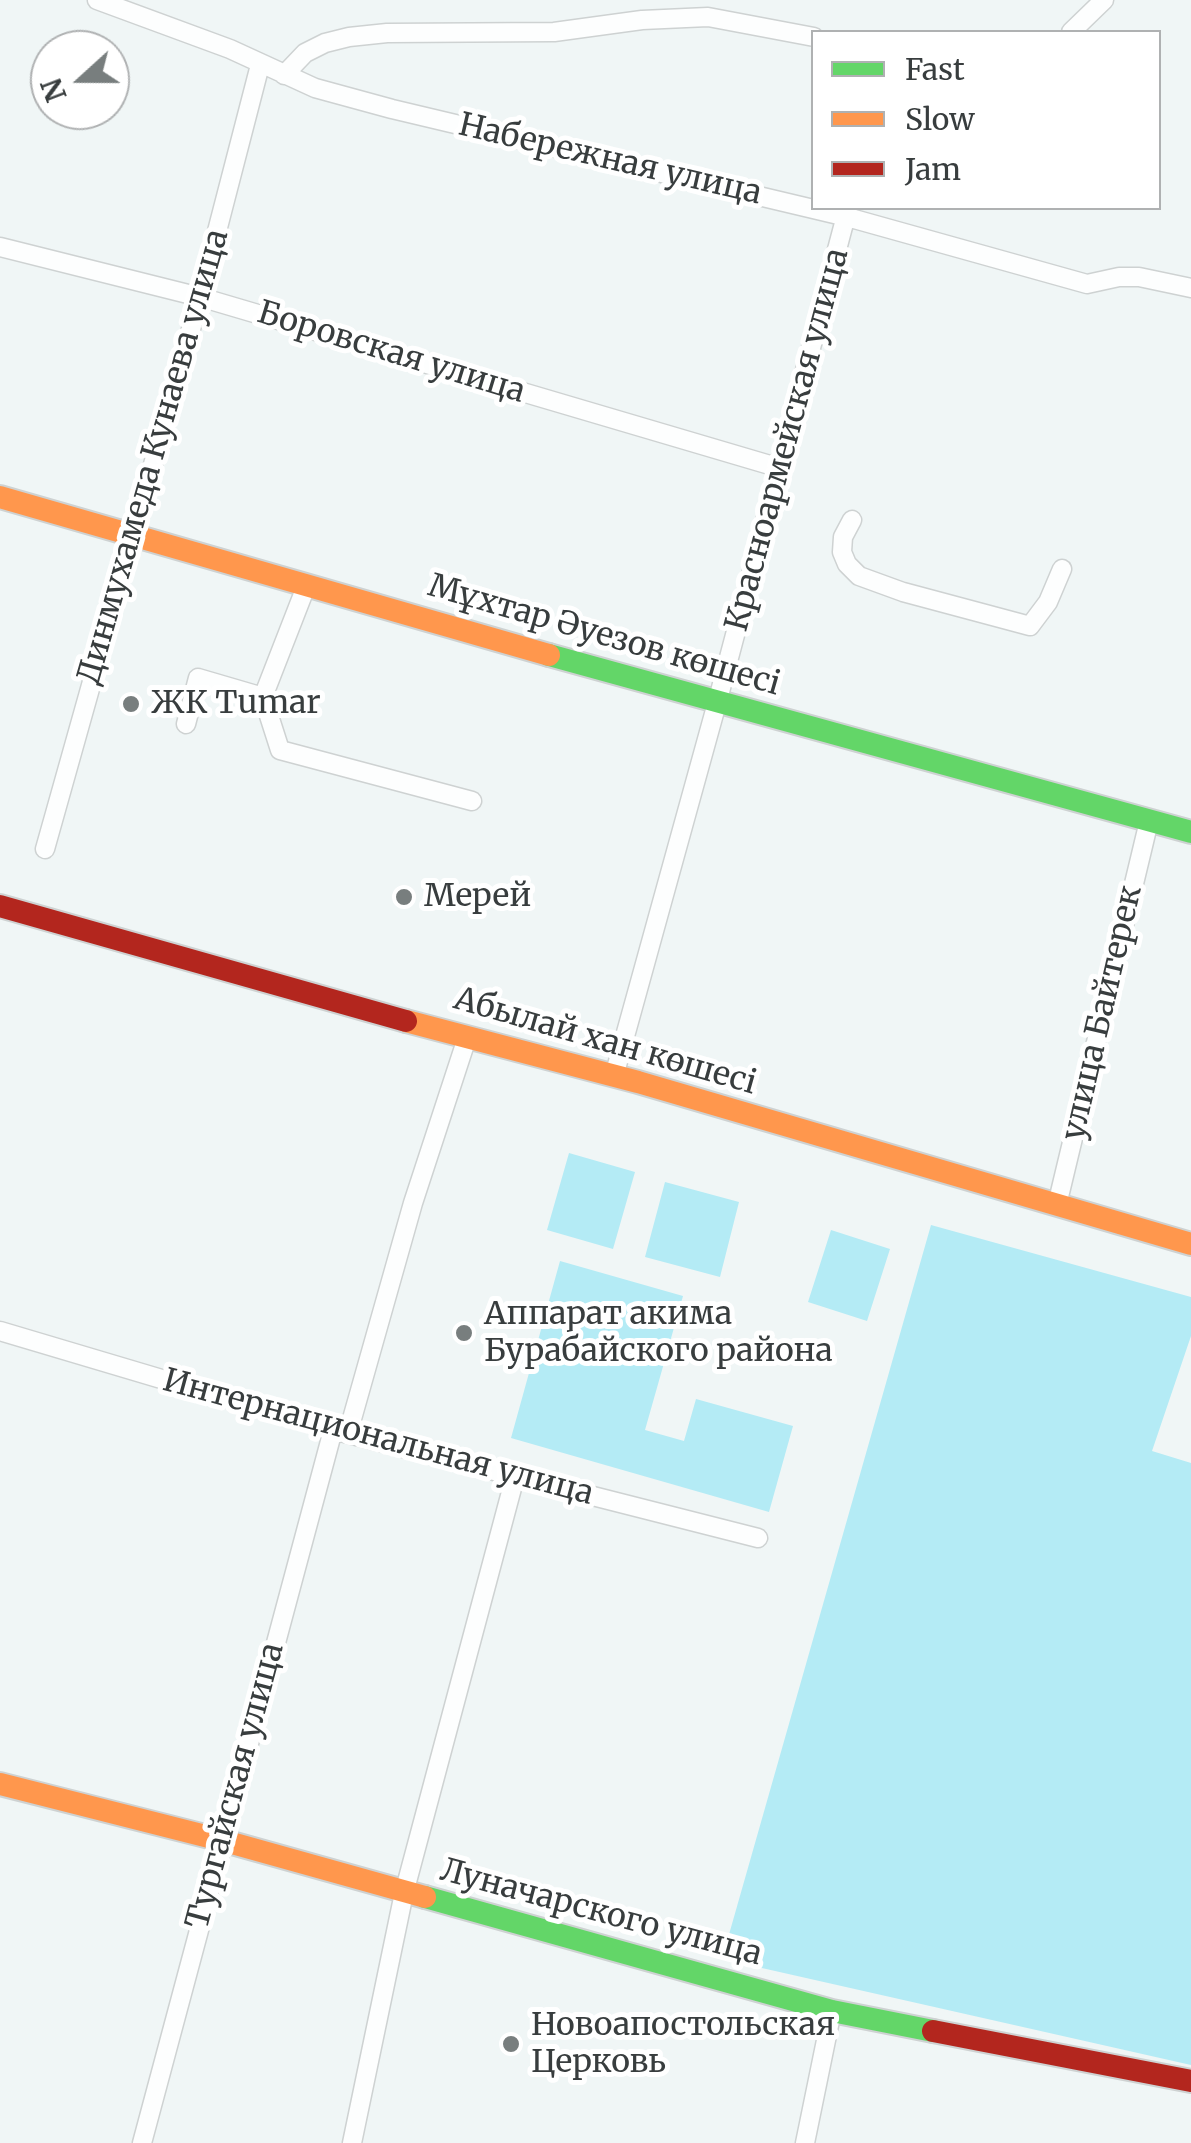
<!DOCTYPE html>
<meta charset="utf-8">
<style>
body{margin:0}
#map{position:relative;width:1191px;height:2143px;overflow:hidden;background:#f0f6f6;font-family:Merriweather,serif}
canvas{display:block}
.legend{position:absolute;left:811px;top:30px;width:350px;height:180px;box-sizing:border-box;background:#fff;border:2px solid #afb1b2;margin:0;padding:12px 18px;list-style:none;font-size:30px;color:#383d3e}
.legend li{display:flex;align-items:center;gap:20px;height:50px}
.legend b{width:50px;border:2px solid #afb1b2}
.north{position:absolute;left:30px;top:30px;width:100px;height:100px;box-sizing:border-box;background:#fff;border:2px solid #afb1b2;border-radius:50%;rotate:249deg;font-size:28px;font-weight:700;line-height:40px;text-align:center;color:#383d3e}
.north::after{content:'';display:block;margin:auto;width:35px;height:45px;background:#787e7e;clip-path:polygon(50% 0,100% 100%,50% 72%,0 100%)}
</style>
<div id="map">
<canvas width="1191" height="2143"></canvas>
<ul class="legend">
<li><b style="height:12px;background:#63d668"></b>Fast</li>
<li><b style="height:12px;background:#ff974d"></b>Slow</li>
<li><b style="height:12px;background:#b3261e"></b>Jam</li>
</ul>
<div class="north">N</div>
</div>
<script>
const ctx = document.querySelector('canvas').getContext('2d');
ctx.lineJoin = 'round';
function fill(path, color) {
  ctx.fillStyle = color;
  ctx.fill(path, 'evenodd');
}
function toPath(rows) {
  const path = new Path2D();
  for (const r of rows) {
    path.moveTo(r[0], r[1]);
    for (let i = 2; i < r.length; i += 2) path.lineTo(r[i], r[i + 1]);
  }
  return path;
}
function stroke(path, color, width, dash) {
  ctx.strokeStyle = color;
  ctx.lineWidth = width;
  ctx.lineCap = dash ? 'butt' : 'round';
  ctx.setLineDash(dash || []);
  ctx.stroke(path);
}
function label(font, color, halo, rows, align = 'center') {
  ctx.font = font + ' Merriweather,serif';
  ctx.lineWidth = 10;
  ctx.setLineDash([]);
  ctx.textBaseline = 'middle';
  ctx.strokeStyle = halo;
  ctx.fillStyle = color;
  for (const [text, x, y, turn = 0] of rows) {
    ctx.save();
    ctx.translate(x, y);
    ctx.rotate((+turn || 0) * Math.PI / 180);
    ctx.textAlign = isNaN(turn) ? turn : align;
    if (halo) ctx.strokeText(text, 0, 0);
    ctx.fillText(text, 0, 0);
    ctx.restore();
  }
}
fill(toPath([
 [569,1153,635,1172,613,1249,547,1230],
 [665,1182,739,1202,720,1277,645,1257],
 [931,1225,1191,1297,1191,1336,1152,1451,1191,1463,1191,2065,722,1959],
 [831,1230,890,1249,867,1321,808,1302],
 [560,1261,683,1296,645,1430,684,1441,696,1399,793,1426,769,1512,511,1438]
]), '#b4ebf5');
const street = toPath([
 [97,0,230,49,315,88,392,109,847,217,1087,284,1119,277,1139,277,1191,288],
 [1071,32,1104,0],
 [284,75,305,53,325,43,349,37,387,33,554,32,642,20,708,17,814,37],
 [0,247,200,297,780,468],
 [852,520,843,537,842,552,847,564,859,576,903,592,1030,626,1048,602,1062,569],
 [263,697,280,750,472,801],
 [186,724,198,678,263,697,307,584],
 [45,849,200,297,260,65],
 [614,1076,717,703,848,208],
 [1057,1205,1149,821],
 [0,1331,333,1430,758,1538],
 [348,1433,413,1203,467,1038],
 [142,2143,333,1430],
 [352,2143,404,1893,515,1477],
 [805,2143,832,2011]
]);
const fast = toPath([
 [549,655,1191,832],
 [425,1897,832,2011,933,2031]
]);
const slow = toPath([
 [0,497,549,655],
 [406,1021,638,1082,1191,1244],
 [0,1784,221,1840,425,1897]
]);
const jam = toPath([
 [0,906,406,1021],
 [933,2031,1191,2081]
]);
stroke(street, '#ced2d2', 21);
stroke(fast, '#ced2d2', 26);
stroke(slow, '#ced2d2', 26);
stroke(jam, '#ced2d2', 26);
stroke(street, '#fdfefe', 18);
stroke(fast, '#63d668', 22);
stroke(slow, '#ff974d', 22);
stroke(jam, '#b3261e', 22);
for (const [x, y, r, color] of [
 [131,704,10,"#787e7e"],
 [404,897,10,"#787e7e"],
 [464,1333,10,"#787e7e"],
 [511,2044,10,"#787e7e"]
]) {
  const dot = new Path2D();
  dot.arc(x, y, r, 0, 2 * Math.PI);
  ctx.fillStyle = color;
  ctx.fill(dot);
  stroke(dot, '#fff', 4);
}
label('32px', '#383d3e', '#fff', [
 ["Набережная улица",610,160,13],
 ["Боровская улица",391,353,17],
 ["Красноармейская улица",788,440,-75],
 ["Динмухамеда Кунаева улица",154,457,-74],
 ["Мұхтар Әуезов көшесі",604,636,16],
 ["улица Байтерек",1103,1013,-77],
 ["Абылай хан көшесі",605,1042,16],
 ["Интернациональная улица",378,1438,15],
 ["Тургайская улица",236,1786,-75],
 ["Луначарского улица",601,1913,15]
]);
label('32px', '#383d3e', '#fff', [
 ["ЖК Tumar",151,704],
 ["Мерей",424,897],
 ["Аппарат акима",484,1315],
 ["Бурабайского района",484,1352],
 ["Новоапостольская",531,2026],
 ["Церковь",531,2063]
], 'left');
</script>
